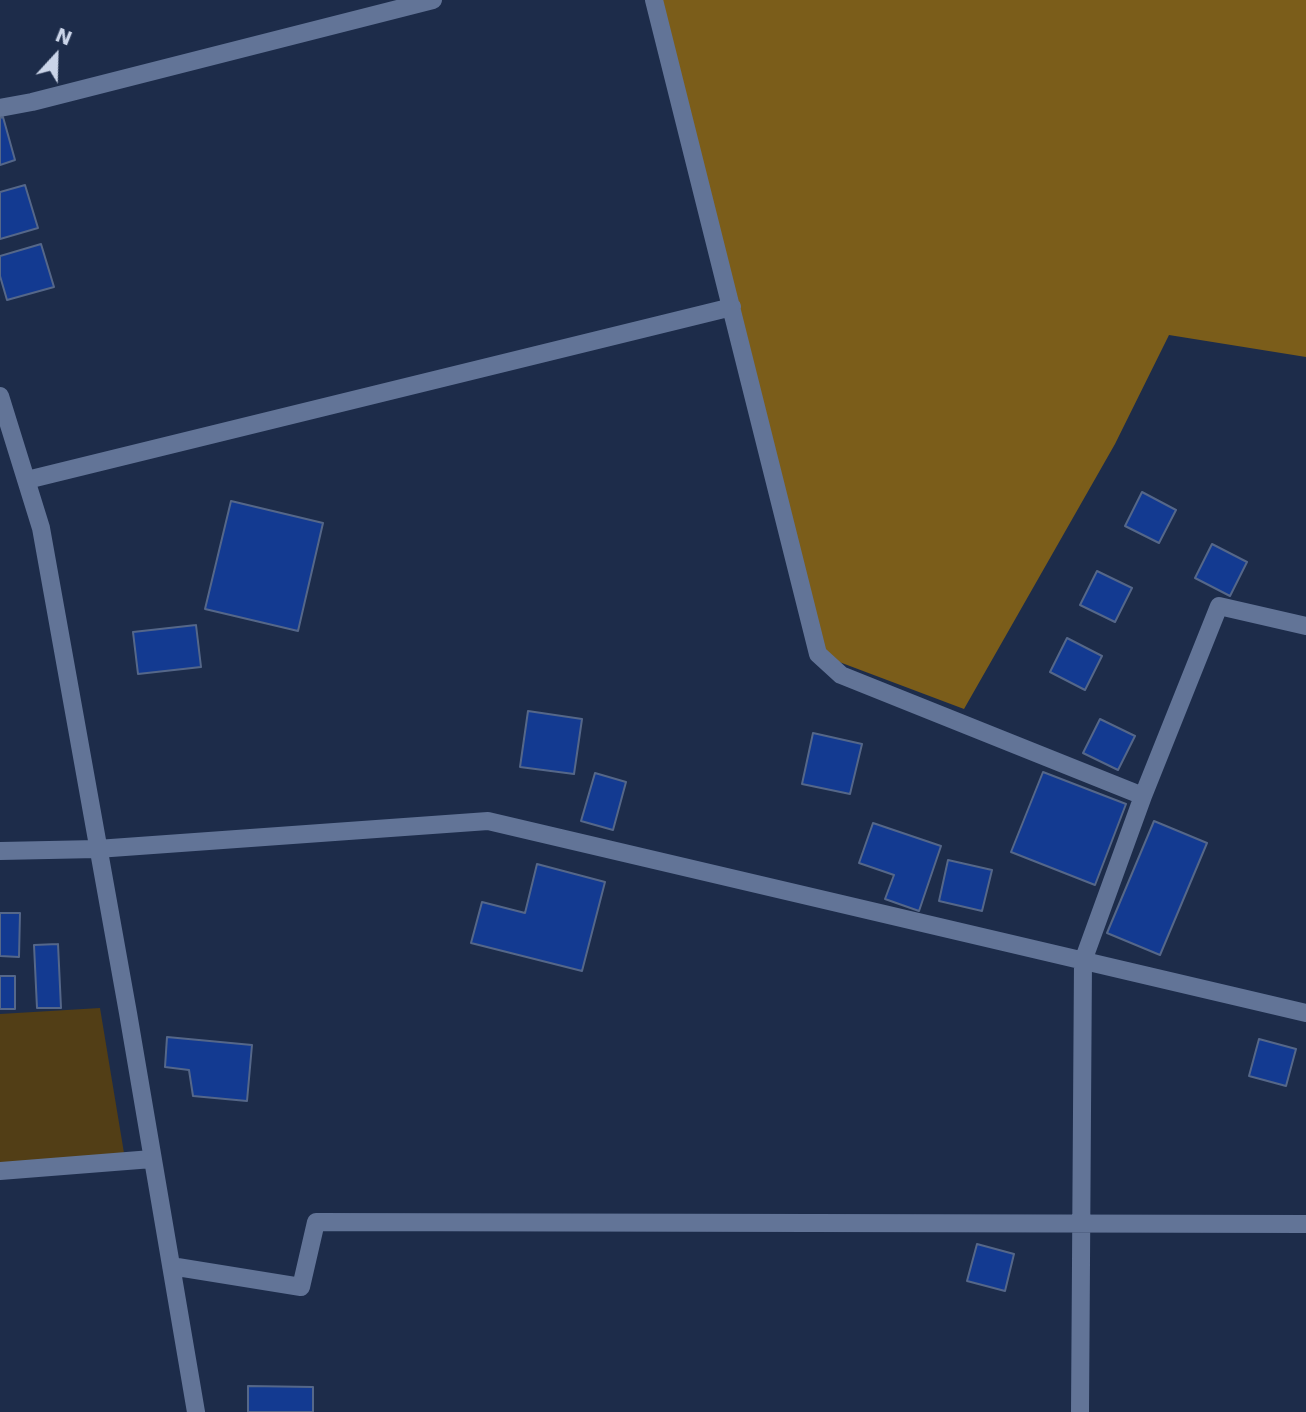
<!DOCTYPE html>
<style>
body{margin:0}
#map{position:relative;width:1306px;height:1412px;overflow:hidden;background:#1d2c4a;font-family:"DejaVu Sans",sans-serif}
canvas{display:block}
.north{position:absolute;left:21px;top:21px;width:70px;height:70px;-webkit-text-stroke:5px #1d2c4a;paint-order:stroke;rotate:22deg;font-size:19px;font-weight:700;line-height:28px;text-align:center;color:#cad4e8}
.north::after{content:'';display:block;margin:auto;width:24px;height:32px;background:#cad4e8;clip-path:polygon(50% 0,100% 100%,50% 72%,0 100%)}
</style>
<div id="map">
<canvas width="1306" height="1412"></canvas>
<div class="north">N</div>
</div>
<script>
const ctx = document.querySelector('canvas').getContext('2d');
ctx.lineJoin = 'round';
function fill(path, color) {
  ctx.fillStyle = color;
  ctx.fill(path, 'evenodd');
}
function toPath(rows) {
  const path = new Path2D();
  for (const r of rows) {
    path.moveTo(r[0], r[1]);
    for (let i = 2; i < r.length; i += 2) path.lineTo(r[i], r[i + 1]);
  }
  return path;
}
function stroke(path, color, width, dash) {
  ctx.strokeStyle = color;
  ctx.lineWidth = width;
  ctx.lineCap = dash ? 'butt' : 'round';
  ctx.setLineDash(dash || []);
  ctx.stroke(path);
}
fill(toPath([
 [100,1008,124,1153,0,1164,0,1014]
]), '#523e16');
fill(toPath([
 [654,0,1306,0,1306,357,1169,335,1115,444,964,709,818,654]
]), '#7b5d1a');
const building = toPath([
 [3,117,15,160,0,165,0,118,3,117],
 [25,185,38,228,0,239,0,192,25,185],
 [41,244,54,287,7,300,0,276,0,256,41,244],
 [1142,492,1176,510,1159,543,1125,526,1142,492],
 [231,501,323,523,298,631,205,609,231,501],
 [1212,544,1247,562,1230,596,1195,578,1212,544],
 [1097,571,1132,588,1115,622,1080,605,1097,571],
 [196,625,201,667,138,674,133,632,196,625],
 [1067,638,1102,656,1085,690,1050,672,1067,638],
 [528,711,582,719,574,774,520,767,528,711],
 [1100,719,1135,736,1118,770,1083,753,1100,719],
 [813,733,862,744,850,794,802,784,813,733],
 [1043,772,1126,804,1095,885,1011,852,1043,772],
 [595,773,626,782,613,830,581,821,595,773],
 [1154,821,1207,843,1160,955,1107,933,1154,821],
 [873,823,941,846,919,911,885,899,894,875,859,863,873,823],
 [948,860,992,870,982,911,939,901,948,860],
 [537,864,605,882,582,971,471,943,482,902,525,913,537,864],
 [0,913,20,913,19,957,0,956,0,913],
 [58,944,61,1008,37,1008,34,945,58,944],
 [0,976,15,976,15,1009,0,1009,0,976],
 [167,1037,252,1045,247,1101,193,1096,189,1070,165,1067,167,1037],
 [1259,1039,1296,1049,1286,1086,1249,1076,1259,1039],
 [977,1244,1014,1254,1005,1291,967,1281,977,1244],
 [248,1386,313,1387,313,1412,248,1412,248,1386]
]);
fill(building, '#133a91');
stroke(building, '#556789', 2);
stroke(toPath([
 [654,0,818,654,841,675,1143,796],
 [0,108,32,102,433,0],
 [0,396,41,528,128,1013,196,1412],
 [27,480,732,307],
 [0,851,97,849,488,821,1306,1013],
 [0,1171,152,1159],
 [171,1266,301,1287,316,1222,1306,1224],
 [1080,1412,1083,961,1143,796,1219,606,1306,626]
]), '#627497', 18);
</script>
